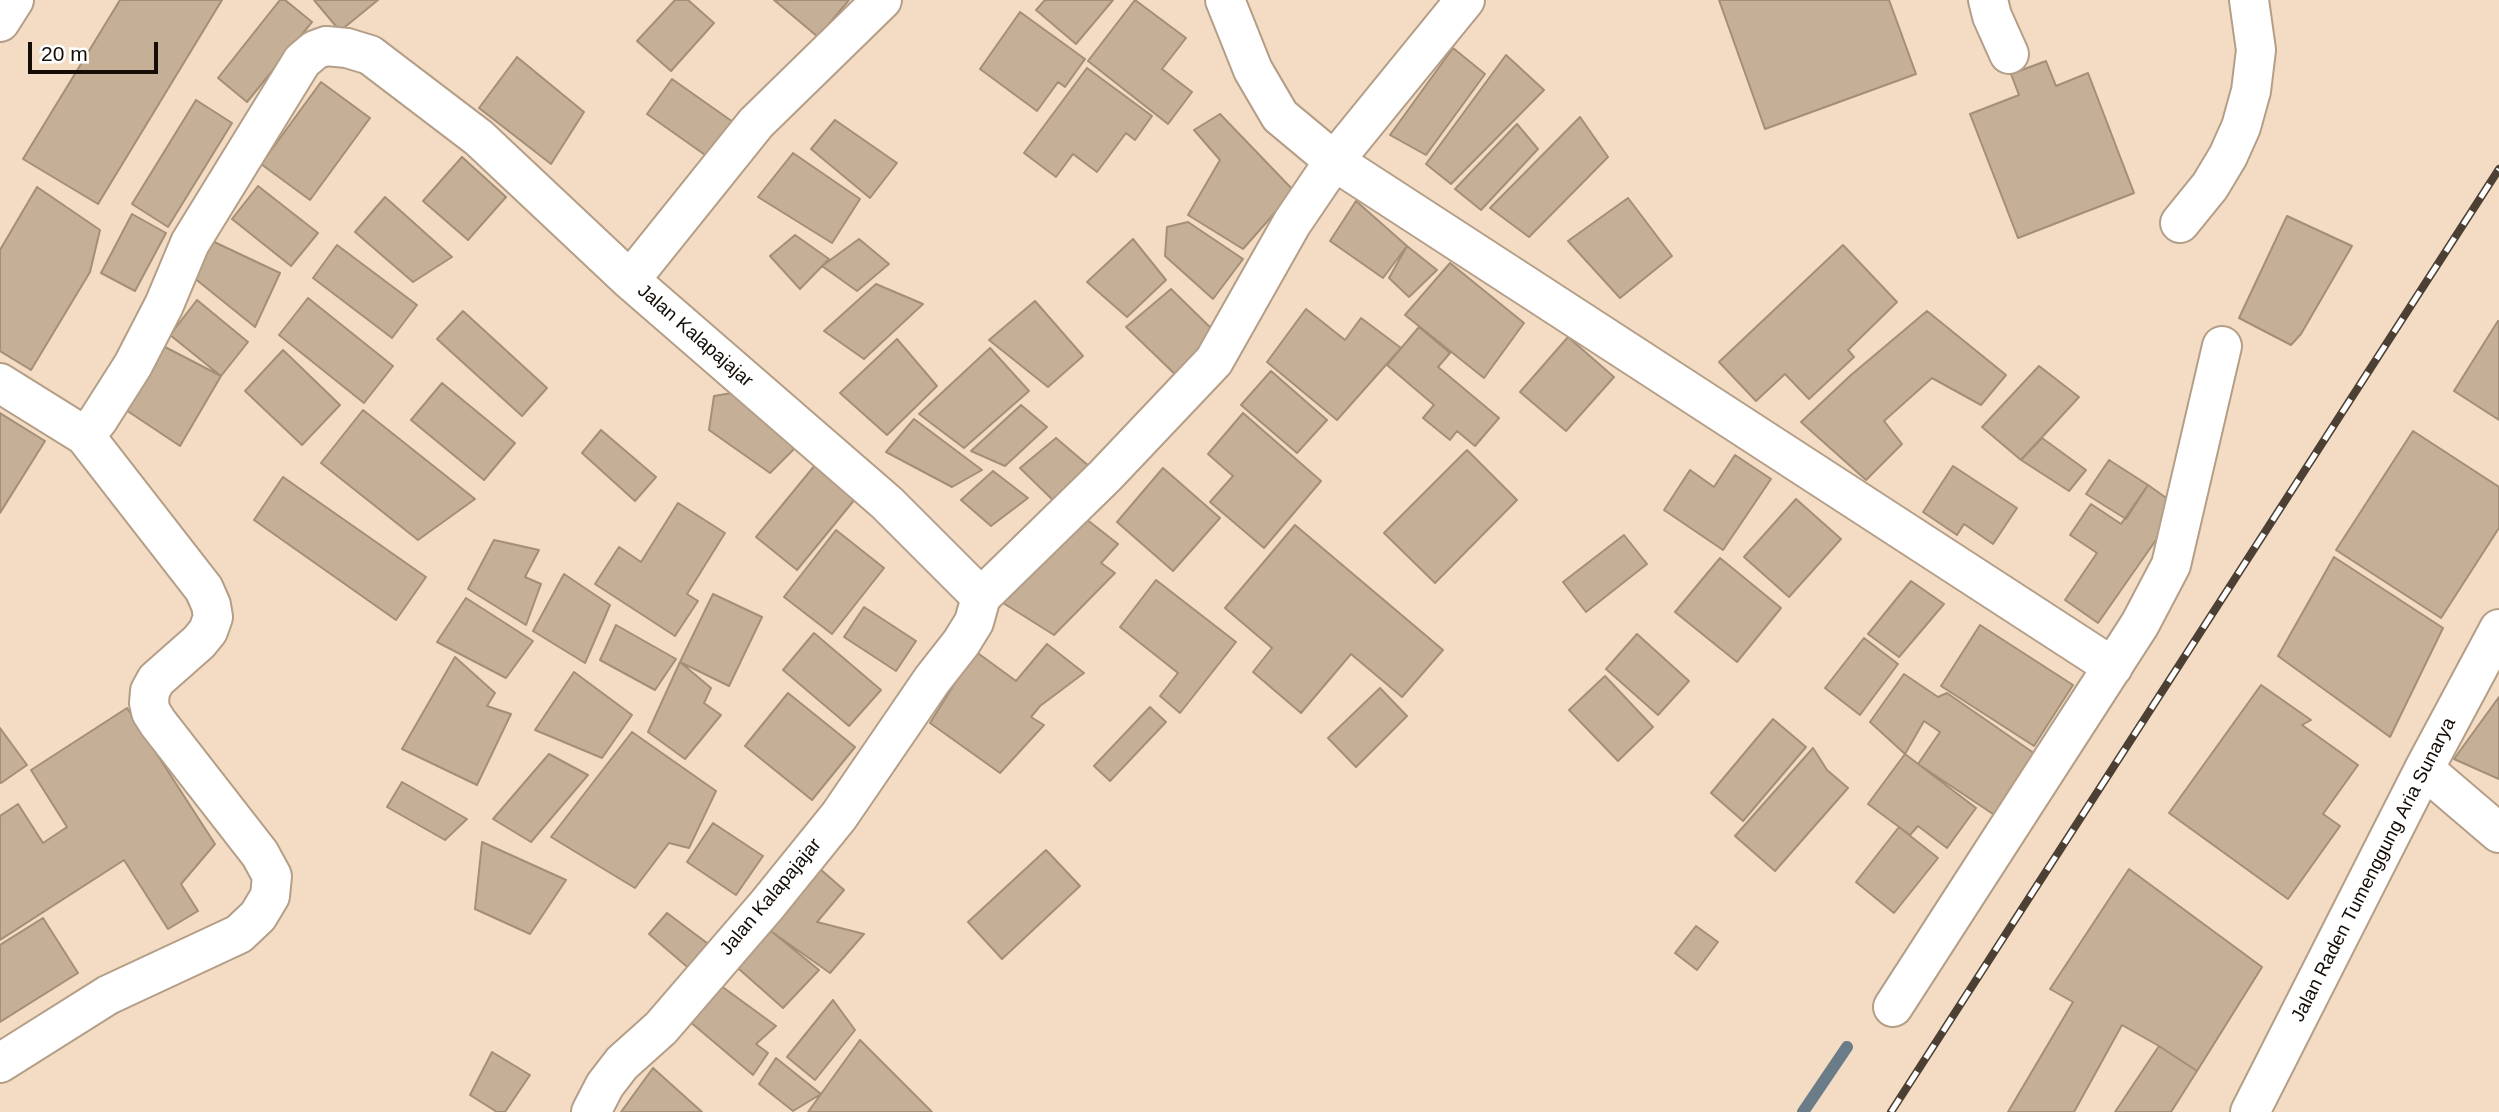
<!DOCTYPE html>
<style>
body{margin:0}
#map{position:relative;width:2499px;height:1112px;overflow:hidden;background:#f3dcc3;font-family:Helvetica,sans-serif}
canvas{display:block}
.scale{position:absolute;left:28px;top:42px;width:130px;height:32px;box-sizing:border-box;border:4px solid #140c05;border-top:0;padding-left:9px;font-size:21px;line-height:24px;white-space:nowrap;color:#140c05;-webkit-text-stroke:5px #fff;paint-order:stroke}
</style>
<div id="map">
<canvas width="2499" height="1112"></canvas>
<div class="scale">20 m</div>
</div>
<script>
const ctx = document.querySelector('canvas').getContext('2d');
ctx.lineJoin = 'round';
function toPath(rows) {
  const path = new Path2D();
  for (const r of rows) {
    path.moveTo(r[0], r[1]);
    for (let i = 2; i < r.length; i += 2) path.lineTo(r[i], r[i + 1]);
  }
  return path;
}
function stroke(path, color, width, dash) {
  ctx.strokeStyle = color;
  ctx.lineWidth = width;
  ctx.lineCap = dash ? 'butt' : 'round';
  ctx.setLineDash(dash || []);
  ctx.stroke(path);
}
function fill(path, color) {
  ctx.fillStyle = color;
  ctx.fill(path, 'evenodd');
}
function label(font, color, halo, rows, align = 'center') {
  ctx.font = font + ' Helvetica,sans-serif';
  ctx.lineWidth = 7;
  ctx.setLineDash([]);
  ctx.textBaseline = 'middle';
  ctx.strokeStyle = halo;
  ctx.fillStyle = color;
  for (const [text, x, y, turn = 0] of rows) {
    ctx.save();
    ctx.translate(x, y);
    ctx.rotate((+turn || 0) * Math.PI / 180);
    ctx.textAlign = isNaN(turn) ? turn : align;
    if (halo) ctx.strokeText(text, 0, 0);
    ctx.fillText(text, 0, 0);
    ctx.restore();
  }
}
stroke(toPath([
 [1803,1112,1847,1047]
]), '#697c87', 12);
const building = toPath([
 [120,0,222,0,98,204,23,159,120,0],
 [280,0,285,0,312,22,247,102,218,78,280,0],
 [314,0,378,0,340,31,314,0],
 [675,0,688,0,714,23,671,71,637,41,675,0],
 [774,0,849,0,818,37,774,0],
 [1045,0,1113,0,1076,44,1036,10,1045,0],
 [1135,0,1186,38,1162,69,1192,92,1168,124,1088,61,1135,0],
 [1719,0,1889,0,1916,74,1765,129,1719,0],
 [1020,12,1085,59,1065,87,1058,82,1037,111,980,69,1020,12],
 [1453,48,1485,74,1426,155,1390,135,1453,48],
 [1506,55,1544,90,1451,184,1426,164,1506,55],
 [517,57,584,112,551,164,479,108,517,57],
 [2046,61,2056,86,2088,73,2134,193,2018,238,1970,114,2019,95,2011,74,2046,61],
 [1087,68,1152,116,1135,140,1126,133,1097,172,1073,154,1056,177,1024,153,1087,68],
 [672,79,733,122,708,157,647,114,672,79],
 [321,82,370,118,310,200,261,164,321,82],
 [196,100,232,123,168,227,132,204,196,100],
 [1220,114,1294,191,1243,249,1188,215,1220,160,1194,130,1220,114],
 [1580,117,1608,157,1529,237,1490,208,1580,117],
 [835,120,897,163,870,198,811,149,835,120],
 [1517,124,1538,149,1481,210,1455,189,1517,124],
 [793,153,860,199,832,243,758,197,793,153],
 [462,157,506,197,468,240,423,201,462,157],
 [258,186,318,233,291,266,232,219,258,186],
 [37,187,100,230,90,272,31,370,0,351,0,250,37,187],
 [385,197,452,257,413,282,355,232,385,197],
 [1628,198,1672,256,1620,298,1568,241,1628,198],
 [1356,201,1407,246,1383,278,1330,241,1356,201],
 [132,214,166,233,135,291,101,273,132,214],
 [2287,216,2352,246,2301,334,2291,345,2239,318,2287,216],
 [1188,222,1243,259,1213,299,1165,256,1167,227,1188,222],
 [795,235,829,259,800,289,770,256,795,235],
 [859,239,889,264,857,291,822,266,859,239],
 [1133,239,1166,280,1127,317,1087,282,1133,239],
 [210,240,280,273,255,327,193,277,210,240],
 [337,245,417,305,392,338,313,278,337,245],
 [1843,245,1897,302,1848,350,1854,357,1809,399,1785,374,1756,401,1719,362,1843,245],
 [1407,246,1437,270,1409,297,1389,278,1407,246],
 [1450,263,1524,323,1484,378,1405,315,1450,263],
 [876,284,923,304,864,359,824,331,876,284],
 [1171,289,1219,336,1180,379,1126,327,1171,289],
 [308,298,393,366,364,403,279,335,308,298],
 [197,300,248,342,221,376,170,335,197,300],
 [1035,301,1083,356,1048,387,989,340,1035,301],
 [1306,309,1345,340,1361,318,1401,348,1337,420,1267,362,1306,309],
 [463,311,547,388,522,416,437,339,463,311],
 [1927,311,2006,375,1981,405,1932,378,1884,421,1902,444,1866,480,1801,422,1851,375,1927,311],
 [2498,321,2499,322,2499,420,2454,391,2498,321],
 [1419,327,1450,353,1438,367,1499,418,1475,446,1457,431,1450,440,1423,418,1434,405,1387,365,1419,327],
 [1568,337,1614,377,1566,431,1520,392,1568,337],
 [897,339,937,386,887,435,840,393,897,339],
 [165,347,221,376,180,446,123,408,165,347],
 [990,348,1029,391,964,448,919,414,990,348],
 [283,350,340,405,302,445,245,391,283,350],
 [2039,366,2079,397,2021,460,1982,427,2039,366],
 [1271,371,1327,420,1297,453,1241,405,1271,371],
 [442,383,515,443,484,480,411,420,442,383],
 [744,391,799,444,770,473,709,430,714,396,744,391],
 [1021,405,1047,427,1005,466,971,451,1021,405],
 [363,410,475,499,418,540,321,463,363,410],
 [0,413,45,441,0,513,0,413],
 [1243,413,1321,481,1264,548,1210,502,1233,476,1208,454,1243,413],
 [914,419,982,470,952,487,886,452,914,419],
 [601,430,656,477,635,501,582,453,601,430],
 [2413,431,2499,487,2499,528,2441,618,2336,550,2413,431],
 [1056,438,1097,473,1060,507,1020,468,1056,438],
 [2042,438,2086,470,2069,491,2021,460,2042,438],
 [1467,450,1517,500,1435,583,1384,533,1467,450],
 [1735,455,1771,479,1723,550,1664,510,1690,470,1714,487,1735,455],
 [820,459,860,493,797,570,756,537,820,459],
 [2109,460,2148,485,2126,519,2086,494,2109,460],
 [1953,466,2017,508,1993,544,1964,524,1957,535,1923,512,1953,466],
 [1163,468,1220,518,1173,571,1117,522,1163,468],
 [993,471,1028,498,991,526,961,500,993,471],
 [283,477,426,577,396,620,254,520,283,477],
 [2148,485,2179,507,2098,623,2065,600,2097,553,2070,535,2091,504,2121,524,2148,485],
 [1796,499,1841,539,1789,597,1744,557,1796,499],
 [678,503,725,533,687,594,698,601,675,636,595,584,619,547,641,562,678,503],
 [1081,515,1118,544,1101,563,1115,573,1054,635,992,596,1081,515],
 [1295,525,1443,650,1402,697,1351,654,1301,713,1253,672,1272,648,1225,608,1295,525],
 [836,530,884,568,832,634,784,597,836,530],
 [1624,535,1647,564,1586,612,1563,582,1624,535],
 [494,540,539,550,525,577,541,584,526,625,468,589,494,540],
 [2334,557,2443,628,2390,737,2278,656,2334,557],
 [1720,558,1781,608,1737,662,1675,612,1720,558],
 [564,574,610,605,585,663,533,631,564,574],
 [1156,580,1236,642,1180,713,1160,696,1178,673,1120,627,1156,580],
 [1911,581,1944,604,1899,657,1868,634,1911,581],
 [713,594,762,617,729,686,680,662,713,594],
 [466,598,533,641,506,678,437,642,466,598],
 [864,607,916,641,896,671,844,637,864,607],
 [616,625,676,659,655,690,600,660,616,625],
 [1980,625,2073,685,2034,746,1941,686,1980,625],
 [814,633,881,690,849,726,783,670,814,633],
 [1637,634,1689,681,1658,715,1606,669,1637,634],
 [1864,638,1898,664,1860,715,1825,688,1864,638],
 [1047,644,1084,673,1040,706,1031,717,1044,725,1000,773,930,723,975,651,1016,681,1047,644],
 [455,657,495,693,487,706,511,714,477,785,402,749,455,657],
 [680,662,711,688,704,703,721,715,685,759,648,732,680,662],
 [574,672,632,715,602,758,535,730,574,672],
 [1904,674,1938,697,1947,693,2038,756,1996,816,1918,764,1940,732,1924,721,1905,754,1870,722,1904,674],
 [1605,676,1653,727,1618,761,1569,710,1605,676],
 [2261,685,2311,720,2302,725,2358,765,2323,814,2340,826,2288,899,2169,813,2261,685],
 [1380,688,1407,716,1356,767,1328,738,1380,688],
 [788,693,855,747,812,800,745,746,788,693],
 [2499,697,2499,779,2454,759,2499,697],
 [1150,707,1166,722,1110,781,1094,766,1150,707],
 [127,708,215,844,181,884,198,911,168,929,124,860,0,940,0,816,18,804,43,843,67,827,31,770,127,708],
 [1773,719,1806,747,1743,821,1711,793,1773,719],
 [0,728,27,765,1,783,0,782,0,728],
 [632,732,716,791,689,848,669,843,635,888,551,837,632,732],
 [1813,748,1827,770,1848,788,1775,871,1735,836,1813,748],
 [549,754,588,775,531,842,493,819,549,754],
 [1905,754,1976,808,1947,848,1918,826,1910,835,1868,804,1905,754],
 [402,782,467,819,445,840,387,807,402,782],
 [713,823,763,856,736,895,687,862,713,823],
 [1899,827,1938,858,1894,913,1856,882,1899,827],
 [482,842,566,880,530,934,475,909,482,842],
 [1046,850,1080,886,1002,959,968,922,1046,850],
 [811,861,844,890,817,922,864,934,830,973,765,927,811,861],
 [2129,869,2262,967,2197,1071,2159,1046,2122,1025,2074,1112,2008,1112,2073,1002,2050,989,2129,869],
 [667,913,711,946,692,971,649,934,667,913],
 [43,918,78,973,0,1022,0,945,43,918],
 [761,923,819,970,783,1008,731,962,761,923],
 [1696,926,1718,942,1697,970,1675,953,1696,926],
 [713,980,776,1026,756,1044,768,1053,753,1075,682,1015,713,980],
 [833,1000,855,1030,815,1080,787,1057,833,1000],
 [860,1040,932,1112,808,1112,860,1040],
 [2159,1046,2197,1071,2171,1112,2115,1112,2159,1046],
 [492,1052,530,1075,505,1112,497,1112,470,1095,492,1052],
 [776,1058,821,1094,793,1111,759,1084,776,1058],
 [653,1068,702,1112,621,1112,653,1068]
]);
fill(building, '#c5b097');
stroke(building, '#a38e77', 2);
const minor = toPath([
 [1225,0,1253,70,1280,116,1334,161,2113,667],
 [1988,0,1992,16,2009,54],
 [2180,223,2210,186,2228,156,2241,127,2251,91,2256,50,2249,0],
 [630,280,756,123,882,0],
 [0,383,85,436,98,420,133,365,164,305,190,243,302,61,315,50,326,46,347,48,370,55,479,138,630,280,887,503,981,597,974,622,961,643,932,680,839,816,767,905,661,1028,622,1063,605,1085,591,1112],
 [981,597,1105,476,1214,361,1292,223,1334,161,1465,0],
 [2424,769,2499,833],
 [1893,1007,2140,624,2171,565,2222,346],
 [0,1063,108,995,239,934,258,916,270,896,272,876,260,854,158,723,151,712,149,703,150,691,156,680,199,642,208,631,213,617,211,605,204,589,85,436],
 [2250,1112,2424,769,2499,629]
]);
const highway = toPath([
 [0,22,14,0]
]);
stroke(minor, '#b49e87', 42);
stroke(highway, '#b49e87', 42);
stroke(minor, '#fff', 38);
stroke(highway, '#fff', 38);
const rail = toPath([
 [1891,1112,2499,169]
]);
stroke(rail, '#4c4034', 8);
stroke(rail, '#fff', 5, [16]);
label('19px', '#140c05', '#fff', [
 ["Jalan Kalapajajar",695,336,41],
 ["Jalan Raden Tumenggung Aria Sunarya",2374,870,-63],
 ["Jalan Kalapajajar",771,897,-50]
]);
</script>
